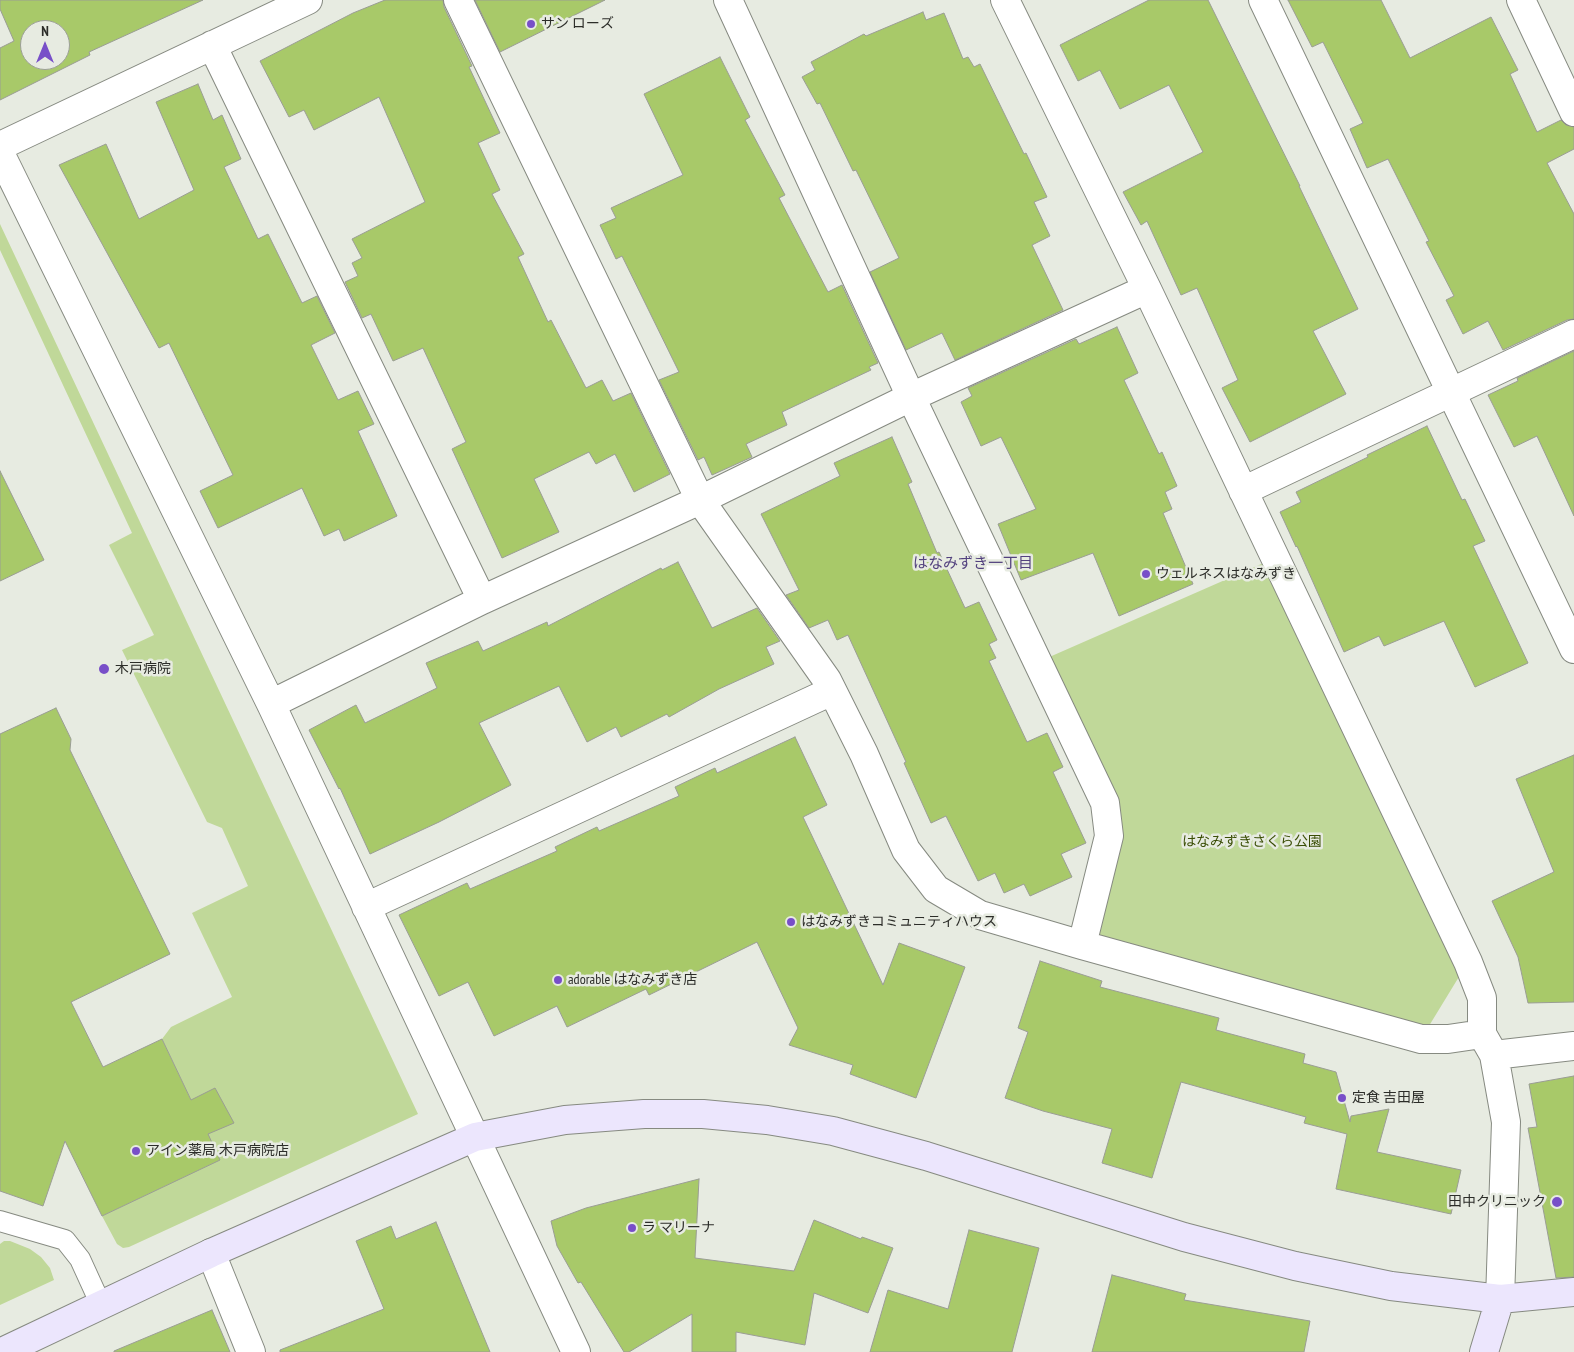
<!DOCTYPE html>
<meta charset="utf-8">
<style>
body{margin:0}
#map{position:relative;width:1574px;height:1352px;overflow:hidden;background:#e7ebe1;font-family:"PT Sans Narrow",sans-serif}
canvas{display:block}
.north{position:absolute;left:20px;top:20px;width:50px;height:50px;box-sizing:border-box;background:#e7ebe1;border:1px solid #9c9f97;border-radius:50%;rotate:0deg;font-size:14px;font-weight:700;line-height:20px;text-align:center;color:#2c2d29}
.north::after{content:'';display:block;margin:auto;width:18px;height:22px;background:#784fc8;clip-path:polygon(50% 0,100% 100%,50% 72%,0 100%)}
</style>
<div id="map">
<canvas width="1574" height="1352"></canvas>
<div class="north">N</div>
</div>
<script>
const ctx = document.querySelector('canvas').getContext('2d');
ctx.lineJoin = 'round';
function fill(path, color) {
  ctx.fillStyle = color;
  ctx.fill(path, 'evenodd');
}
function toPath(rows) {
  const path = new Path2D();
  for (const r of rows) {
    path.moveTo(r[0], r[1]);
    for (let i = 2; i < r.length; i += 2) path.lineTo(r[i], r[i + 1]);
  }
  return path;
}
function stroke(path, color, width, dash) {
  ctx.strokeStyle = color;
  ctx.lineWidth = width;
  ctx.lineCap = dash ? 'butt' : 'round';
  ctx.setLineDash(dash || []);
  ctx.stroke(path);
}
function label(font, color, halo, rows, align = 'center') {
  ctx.font = font + ' "PT Sans Narrow","Noto Sans JP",sans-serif';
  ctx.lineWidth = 5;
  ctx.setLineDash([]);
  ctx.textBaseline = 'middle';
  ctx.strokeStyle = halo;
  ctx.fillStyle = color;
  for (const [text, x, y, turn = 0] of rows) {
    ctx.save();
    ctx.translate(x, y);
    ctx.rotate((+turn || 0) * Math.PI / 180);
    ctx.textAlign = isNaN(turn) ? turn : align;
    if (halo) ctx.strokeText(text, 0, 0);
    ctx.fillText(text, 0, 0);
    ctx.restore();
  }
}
fill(toPath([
 [0,224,418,1114,129,1247,123,1248,117,1244,102,1216,219,1160,162,1039,171,1027,232,997,192,913,248,886,222,828,207,822,122,650,154,635,109,545,132,533,0,250],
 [1275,558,1468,962,1421,1039,1082,945,1109,836,1038,662],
 [4,1241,10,1241,30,1249,41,1257,50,1268,54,1280,0,1305,0,1244]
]), '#c0d899');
const building = toPath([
 [0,0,203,0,89,52,90,55,0,100,0,48,14,41,0,9,0,0],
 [30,30,60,30,60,60,30,60,30,30],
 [385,0,443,0,444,7,472,66,469,67,500,133,478,143,500,190,492,194,524,254,518,257,548,322,551,320,586,388,602,380,613,401,631,393,670,474,634,492,615,454,596,464,589,452,534,479,559,532,502,558,452,449,466,442,423,348,393,361,371,314,362,318,345,282,358,276,352,263,362,258,352,239,425,202,379,97,314,130,304,110,289,117,260,61,353,13,385,0],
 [475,0,605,0,500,52,475,0],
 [1149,0,1208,0,1300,186,1299,186,1358,309,1313,331,1346,394,1250,442,1222,388,1238,380,1197,288,1181,295,1147,221,1141,225,1123,192,1203,152,1169,85,1120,109,1100,70,1078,81,1060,45,1149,0],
 [1288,0,1381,0,1410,58,1491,17,1518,70,1510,74,1537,132,1561,120,1566,125,1574,127,1574,149,1547,163,1574,214,1574,319,1567,320,1503,350,1488,321,1463,334,1446,300,1454,296,1426,242,1429,241,1388,159,1367,168,1350,129,1363,123,1323,42,1312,47,1288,0],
 [923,12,926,20,944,13,963,59,968,57,974,67,980,64,1024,154,1026,153,1047,197,1034,202,1050,236,1032,245,1063,310,955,360,942,333,906,350,870,272,899,258,856,170,853,171,820,103,817,104,802,77,815,70,811,62,864,34,866,36,923,12],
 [720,57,750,117,745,120,785,195,779,198,828,292,842,285,878,363,869,367,871,370,782,412,787,425,746,444,752,457,712,475,704,457,698,460,659,380,679,372,622,256,616,259,600,225,616,218,611,208,683,175,644,94,720,57],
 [198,84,213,120,222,115,241,159,224,167,258,239,268,234,302,303,317,296,335,333,311,345,338,400,358,391,374,424,358,431,397,516,344,541,339,529,324,536,302,488,218,528,200,491,233,475,169,343,159,348,59,165,106,144,139,219,194,190,156,102,198,84],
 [1117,327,1138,373,1124,380,1159,454,1162,452,1177,486,1165,492,1172,509,1163,513,1193,584,1119,616,1093,553,1021,580,998,524,1036,509,1001,437,981,446,961,402,972,396,968,388,1076,339,1079,344,1117,327],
 [1574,351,1574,516,1537,436,1514,447,1488,395,1518,381,1517,378,1574,351],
 [1427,426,1462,500,1465,499,1485,541,1473,546,1528,663,1475,687,1444,621,1384,646,1379,636,1344,652,1297,546,1296,547,1280,512,1301,502,1296,492,1368,457,1367,455,1427,426],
 [892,437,912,482,908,484,937,553,939,552,965,608,979,602,997,640,989,644,996,658,989,661,1027,742,1047,733,1063,767,1053,772,1086,843,1061,854,1072,877,1030,896,1024,884,1004,893,995,873,978,881,946,816,931,823,904,763,906,762,848,635,837,640,828,620,809,628,786,595,799,590,761,514,840,476,834,463,892,437],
 [0,471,44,560,0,581,0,471],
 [678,562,712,628,757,608,780,641,766,647,774,664,719,689,669,717,667,714,621,737,616,727,587,742,559,686,479,723,511,785,439,822,370,854,340,788,339,789,309,730,356,705,365,723,437,688,426,663,478,641,483,651,547,622,548,626,661,568,662,570,678,562],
 [56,708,71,739,70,750,170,954,71,1002,103,1067,162,1039,191,1100,215,1088,234,1123,208,1134,220,1160,102,1216,65,1141,43,1206,0,1191,0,734,56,708],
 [795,737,827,805,803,817,883,985,899,943,965,967,916,1098,850,1074,853,1065,789,1045,798,1028,757,942,649,995,646,989,567,1027,557,1006,494,1036,468,982,439,996,399,915,467,883,470,889,557,851,555,847,597,827,599,831,679,796,675,787,715,768,717,773,795,737],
 [1574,755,1574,1002,1528,1003,1518,957,1492,901,1554,872,1516,779,1574,755],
 [1040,961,1102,981,1100,987,1219,1018,1216,1030,1305,1054,1303,1063,1336,1072,1350,1122,1351,1116,1389,1109,1377,1152,1461,1170,1451,1214,1336,1189,1347,1134,1304,1123,1306,1117,1181,1082,1152,1178,1102,1163,1112,1129,1043,1111,1005,1098,1028,1032,1018,1028,1040,961],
 [1574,1076,1574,1277,1556,1278,1528,1128,1537,1127,1529,1084,1574,1076],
 [699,1179,695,1258,794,1271,814,1220,861,1239,862,1237,893,1248,868,1313,814,1293,805,1345,736,1332,736,1352,692,1352,692,1314,629,1352,624,1352,581,1282,578,1283,557,1246,551,1221,586,1208,699,1179],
 [436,1222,490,1352,280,1352,280,1350,384,1309,356,1241,391,1226,396,1239,436,1222],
 [969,1230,1039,1248,1012,1352,870,1352,888,1290,948,1309,969,1230],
 [1112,1275,1186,1294,1184,1300,1310,1321,1304,1352,1092,1352,1112,1275],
 [212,1310,230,1352,114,1352,114,1351,212,1310]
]);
fill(building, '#a8c969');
stroke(building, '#9a9d94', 1);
const lane = toPath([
 [0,1221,65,1240,80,1259,101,1305]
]);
const street = toPath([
 [458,0,700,500,827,680,864,754,906,850,936,889,980,915,1082,945,1421,1039,1448,1039,1482,1034],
 [728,0,911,397,1105,803,1109,836,1082,945],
 [1005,0,1147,289,1468,962,1482,998,1482,1034,1494,1055,1506,1122,1500,1299],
 [1263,0,1574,649],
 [1521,0,1574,112],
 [212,45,482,600],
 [0,146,308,0],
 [0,153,271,704,576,1352],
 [1243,491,1574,334],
 [271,704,482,600,700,500,911,397,1147,289],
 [366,907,832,691],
 [1494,1055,1574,1046],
 [211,1253,251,1352]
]);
const secondary = toPath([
 [2,1352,211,1253,475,1137,565,1120,644,1114,703,1114,767,1120,833,1131,926,1156,1184,1237,1295,1266,1391,1286,1500,1299,1574,1292],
 [1484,1352,1500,1299]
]);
stroke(lane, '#868a81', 22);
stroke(street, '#868a81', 30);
stroke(secondary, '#868a81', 30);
stroke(lane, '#fff', 20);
stroke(street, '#fff', 28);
stroke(secondary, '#ece6fd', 28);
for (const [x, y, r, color] of [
 [531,24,5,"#784fc8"],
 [1146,574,5,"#784fc8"],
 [104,669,6,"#784fc8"],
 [791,922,5,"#784fc8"],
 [558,980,5,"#784fc8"],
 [1342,1098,5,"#784fc8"],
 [136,1151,5,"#784fc8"],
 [1557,1202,6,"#784fc8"],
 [632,1228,5,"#784fc8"]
]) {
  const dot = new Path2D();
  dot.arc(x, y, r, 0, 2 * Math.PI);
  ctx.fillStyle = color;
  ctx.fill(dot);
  stroke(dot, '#e7ebe1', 2);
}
label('14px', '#2c2d29', '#e7ebe1', [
 ["サン ローズ",541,24],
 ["ウェルネスはなみずき",1156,574],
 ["木戸病院",115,669],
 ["はなみずきコミュニティハウス",801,922],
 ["adorable はなみずき店",568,980],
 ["定食 吉田屋",1352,1098],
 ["アイン薬局 木戸病院店",146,1151],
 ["田中クリニック",1546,1202,"right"],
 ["ラ マリーナ",642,1228]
], 'left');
label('14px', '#3a4e05', '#e7ebe1', [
 ["はなみずきさくら公園",1252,842]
]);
label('15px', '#52417e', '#e7ebe1', [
 ["はなみずき一丁目",973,564]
]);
</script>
